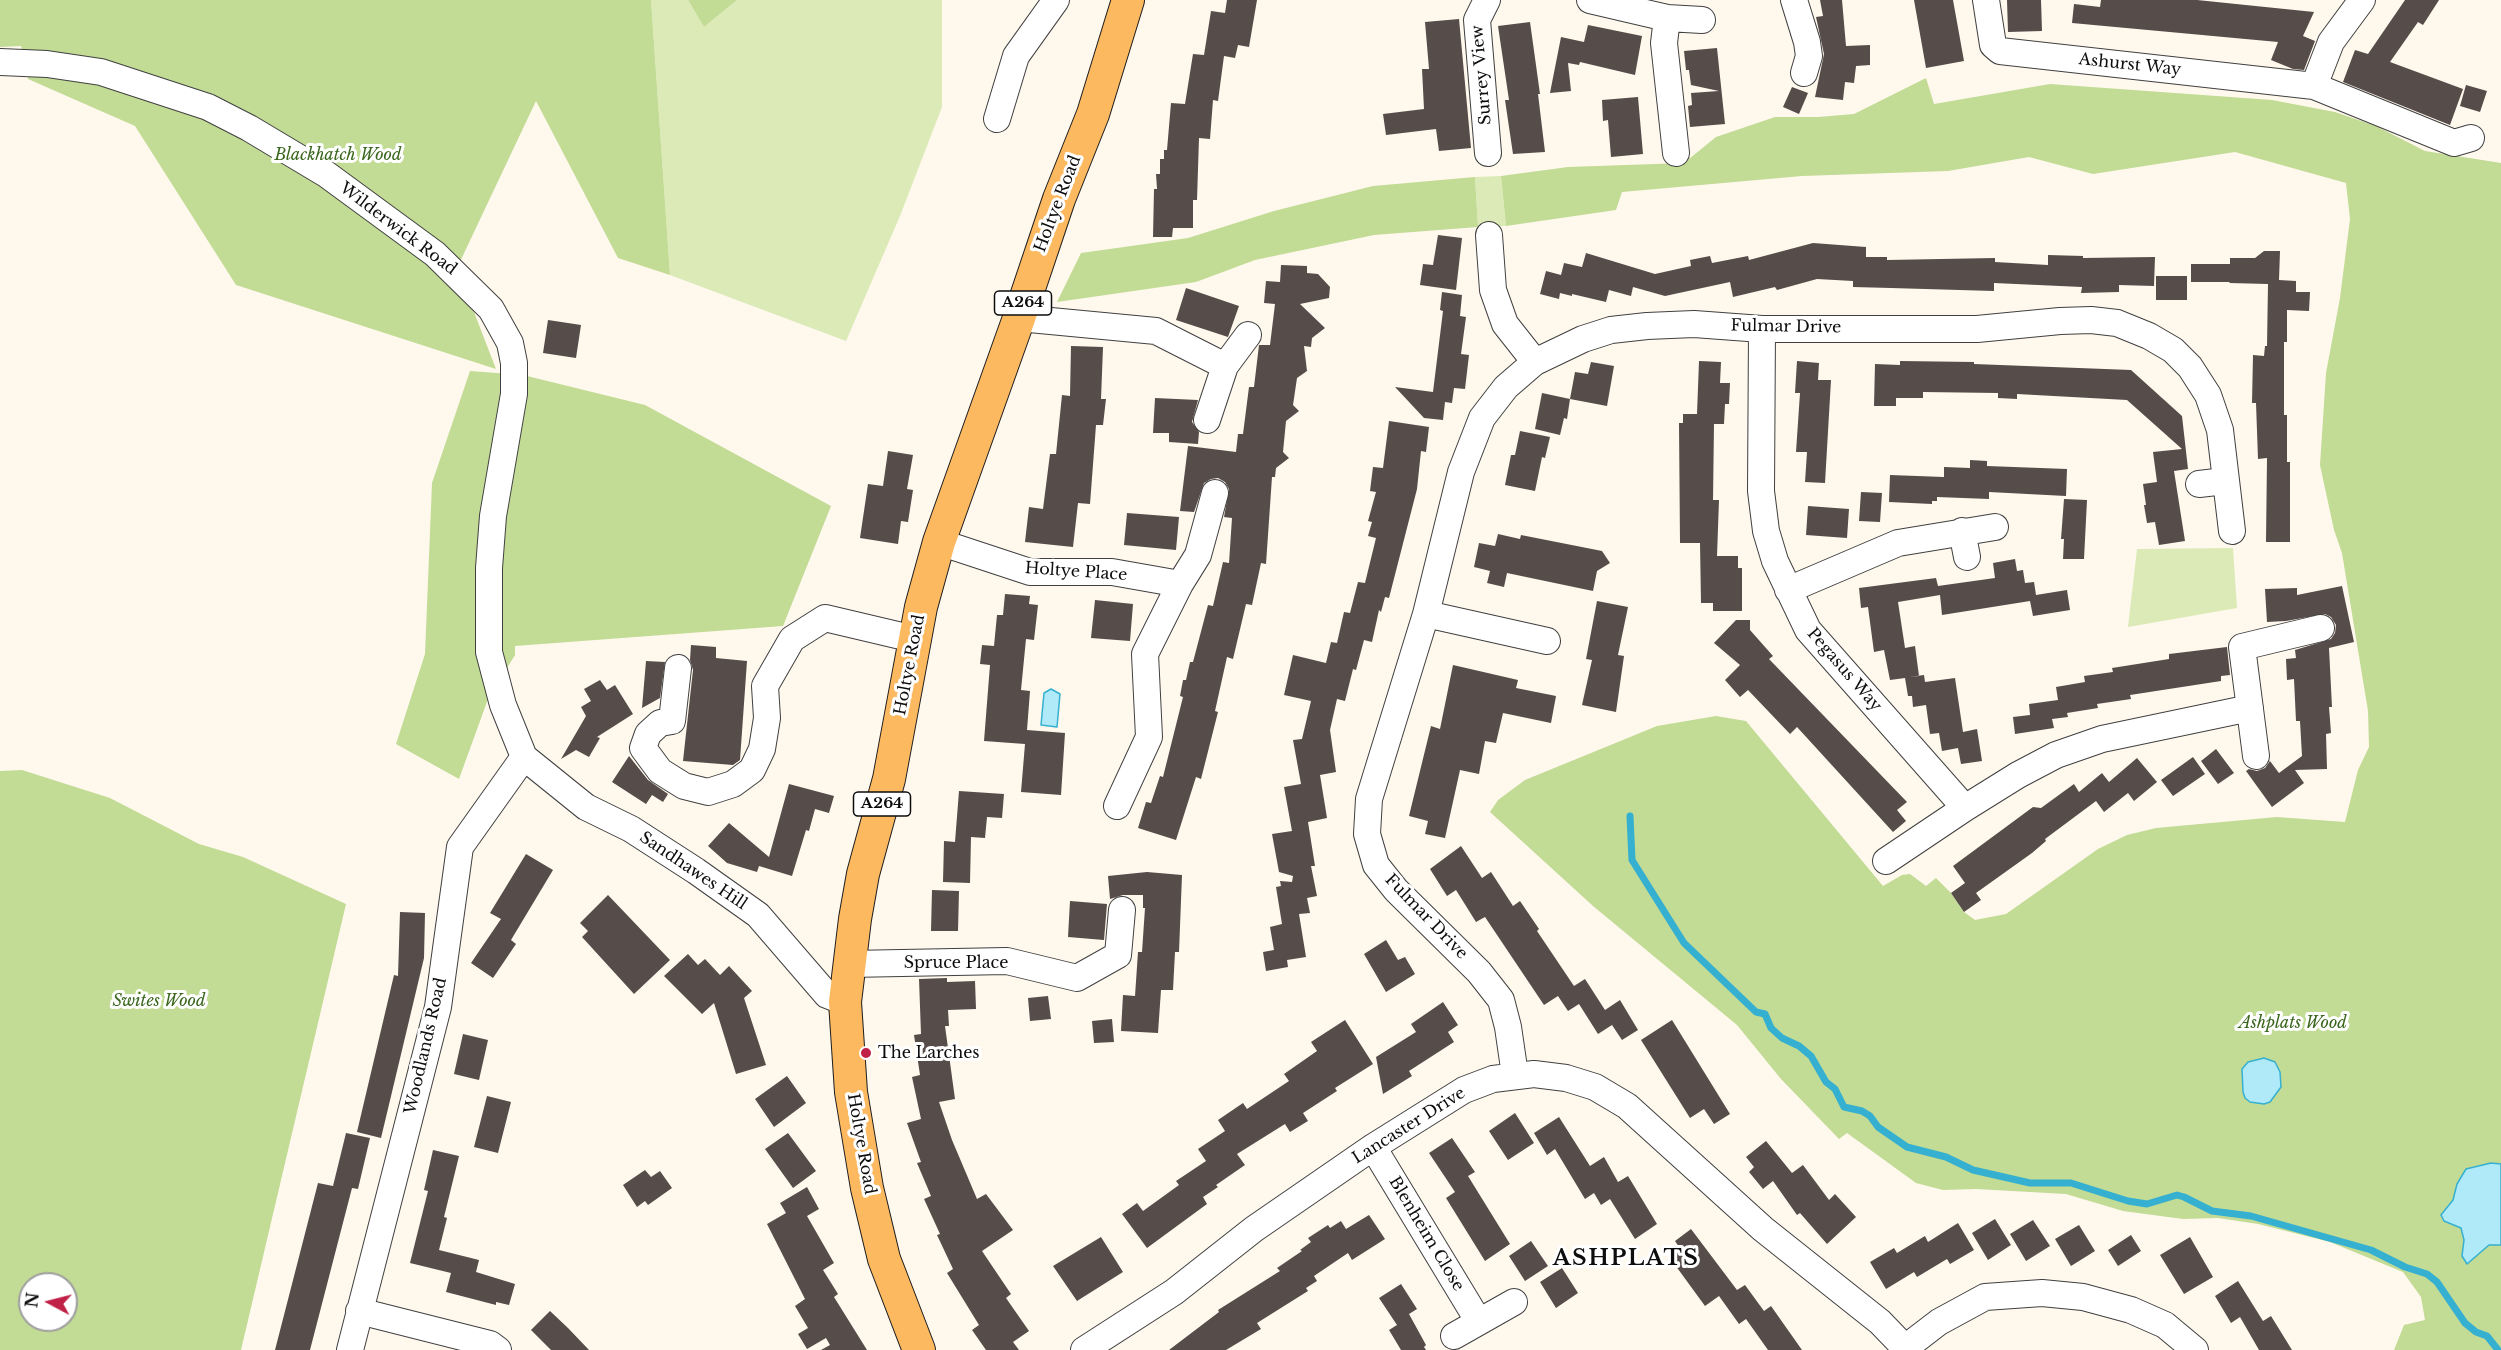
<!DOCTYPE html>
<style>
body{margin:0}
#map{position:relative;width:2501px;height:1350px;overflow:hidden;background:#fff8ed;font-family:"Libre Baskerville",serif}
canvas{display:block}
.north{position:absolute;left:18px;top:1272px;width:60px;height:60px;box-sizing:border-box;background:#fff;border:2px solid #9e9e9e;border-radius:50%;rotate:277deg;font-size:16px;font-weight:700;line-height:24px;text-align:center;color:#0d0d0d}
.north::after{content:'';display:block;margin:auto;width:21px;height:27px;background:#c02247;clip-path:polygon(50% 0,100% 100%,50% 72%,0 100%)}
</style>
<div id="map">
<canvas width="2501" height="1350"></canvas>
<div class="north">N</div>
</div>
<script>
const ctx = document.querySelector('canvas').getContext('2d');
ctx.lineJoin = 'round';
function fill(path, color) {
  ctx.fillStyle = color;
  ctx.fill(path, 'evenodd');
}
function toPath(rows) {
  const path = new Path2D();
  for (const r of rows) {
    path.moveTo(r[0], r[1]);
    for (let i = 2; i < r.length; i += 2) path.lineTo(r[i], r[i + 1]);
  }
  return path;
}
function stroke(path, color, width, dash) {
  ctx.strokeStyle = color;
  ctx.lineWidth = width;
  ctx.lineCap = dash ? 'butt' : 'round';
  ctx.setLineDash(dash || []);
  ctx.stroke(path);
}
function label(font, color, halo, rows, align = 'center') {
  ctx.font = font + ' "Libre Baskerville",serif';
  ctx.lineWidth = 6;
  ctx.setLineDash([]);
  ctx.textBaseline = 'middle';
  ctx.strokeStyle = halo;
  ctx.fillStyle = color;
  for (const [text, x, y, turn = 0] of rows) {
    ctx.save();
    ctx.translate(x, y);
    ctx.rotate((+turn || 0) * Math.PI / 180);
    ctx.textAlign = isNaN(turn) ? turn : align;
    if (halo) ctx.strokeText(text, 0, 0);
    ctx.fillText(text, 0, 0);
    ctx.restore();
  }
}
fill(toPath([
 [651,0,688,0,704,27,737,0,942,0,942,107,900,216,846,341,670,275],
 [1501,176,1506,226,1478,227,1475,177],
 [2233,548,2237,608,2128,627,2137,549]
]), '#dbeab6');
fill(toPath([
 [0,0,651,0,670,275,618,258,536,101,457,268,496,369,236,285,135,126,28,79,21,46,0,47],
 [688,0,737,0,704,27],
 [1926,78,1934,104,2050,84,2272,100,2335,112,2376,126,2425,151,2501,163,2501,1350,2394,1350,2404,1325,2425,1320,2421,1297,2403,1272,2330,1242,2258,1224,2218,1218,2183,1219,2123,1211,2066,1194,1976,1189,1943,1190,1916,1183,1847,1133,1839,1139,1781,1079,1737,1025,1593,906,1490,812,1498,800,1525,780,1657,726,1716,716,1746,721,1883,886,1902,875,1910,874,1926,886,1936,878,1951,893,1964,912,1975,920,2006,914,2098,849,2127,835,2156,828,2277,817,2345,822,2358,770,2369,747,2368,711,2342,553,2334,530,2320,465,2326,373,2340,298,2350,219,2346,183,2235,152,2093,174,2029,157,1948,171,1802,176,1622,192,1616,210,1506,226,1501,176,1568,167,1684,163,1716,137,1775,117,1818,117,1854,114],
 [1475,177,1478,227,1374,235,1255,260,1196,282,1057,302,1081,253,1188,238,1274,211,1373,186],
 [470,371,523,375,645,405,831,506,783,626,515,646,515,655,488,699,459,779,396,744,425,654,432,483],
 [22,770,110,798,199,844,243,857,346,904,241,1350,0,1350,0,771],
 [30,1284,66,1284,66,1320,30,1320]
]), '#c2db95');
const water = toPath([
 [1051,689,1060,694,1057,727,1041,725,1044,693,1051,689],
 [2264,1058,2275,1062,2280,1072,2281,1087,2270,1102,2264,1104,2250,1102,2245,1098,2243,1092,2242,1069,2248,1062,2264,1058],
 [2491,1163,2501,1164,2501,1245,2489,1245,2467,1264,2462,1256,2464,1240,2461,1228,2444,1221,2441,1215,2453,1200,2457,1184,2466,1169,2491,1163]
]);
fill(water, '#b0eaf8');
stroke(water, '#36b0d0', 1.5);
stroke(toPath([
 [1630,816,1632,860,1684,943,1756,1012,1765,1014,1771,1028,1782,1038,1799,1046,1811,1056,1826,1082,1835,1089,1844,1107,1862,1111,1870,1116,1878,1127,1907,1147,1946,1157,1973,1170,2030,1183,2071,1183,2128,1201,2147,1204,2177,1195,2184,1197,2212,1211,2251,1216,2371,1250,2405,1267,2427,1274,2437,1282,2465,1323,2476,1332,2487,1336,2498,1350]
]), '#36b0d0', 7);
fill(toPath([
 [1227,0,1257,0,1249,47,1238,45,1235,58,1224,56,1218,101,1213,100,1210,139,1199,138,1197,200,1193,200,1193,228,1173,228,1172,237,1153,237,1154,189,1157,189,1156,174,1160,174,1160,159,1164,159,1164,150,1167,150,1171,103,1185,104,1193,54,1204,55,1211,11,1225,13],
 [1820,0,1842,0,1846,46,1870,45,1870,65,1856,66,1854,83,1845,82,1843,100,1815,97,1824,54,1816,17,1823,16],
 [1914,0,1953,0,1964,61,1926,68],
 [2007,0,2041,0,2042,31,2008,32],
 [2101,0,2197,0,2314,12,2303,36,2315,41,2304,70,2293,69,2271,60,2278,42,2072,23,2074,4,2100,7],
 [2405,0,2439,0,2423,25,2418,22,2390,62,2463,89,2450,125,2343,82,2355,50,2368,54],
 [1459,19,1471,148,1439,151,1436,129,1386,135,1383,114,1424,109,1422,69,1429,69,1425,22],
 [1530,22,1540,94,1538,94,1545,152,1513,154,1505,100,1509,100,1498,26],
 [1588,25,1642,36,1635,75,1580,62,1579,65,1568,63,1571,91,1550,93,1561,37,1584,42],
 [1717,48,1725,124,1690,127,1688,106,1692,105,1691,93,1719,91,1691,85,1689,70,1686,70,1684,51],
 [2466,85,2487,91,2480,112,2460,106],
 [1792,87,1808,93,1799,114,1783,107],
 [1638,97,1643,154,1611,157,1608,120,1603,121,1602,100],
 [1438,235,1462,238,1456,290,1420,285,1423,264,1433,265],
 [1813,243,1866,247,1866,257,1887,257,1887,260,1995,258,1995,262,2048,265,2048,255,2083,256,2083,258,2155,257,2154,286,2119,285,2119,292,2081,293,2082,287,1994,283,1994,291,1891,288,1853,287,1853,281,1817,279,1777,290,1775,287,1733,297,1730,282,1665,296,1633,287,1631,296,1609,290,1606,302,1572,294,1572,296,1560,293,1559,299,1540,294,1546,271,1561,275,1564,263,1582,267,1586,253,1655,274,1691,266,1690,260,1710,256,1712,263,1748,256,1749,260],
 [2264,251,2280,251,2279,280,2296,281,2296,292,2310,292,2309,311,2287,310,2287,342,2284,342,2284,415,2287,415,2287,462,2290,462,2290,542,2266,542,2267,458,2258,459,2256,403,2252,403,2253,355,2264,356,2265,346,2267,346,2268,284,2229,283,2230,282,2191,282,2191,264,2230,264,2230,258,2255,258],
 [1281,265,1307,266,1307,273,1318,274,1330,287,1329,298,1300,304,1325,328,1312,338,1311,347,1304,346,1307,371,1297,378,1293,405,1299,411,1286,421,1283,452,1289,458,1276,468,1275,477,1272,477,1266,564,1261,563,1252,605,1246,604,1233,659,1227,657,1215,711,1218,712,1201,779,1196,777,1176,840,1138,828,1146,802,1151,803,1160,776,1163,777,1183,697,1180,696,1183,680,1186,680,1190,662,1193,662,1208,605,1213,606,1223,562,1229,563,1232,518,1224,517,1229,489,1225,482,1218,478,1211,479,1204,483,1194,512,1180,511,1188,446,1236,452,1238,434,1243,434,1249,387,1254,387,1259,345,1270,345,1275,304,1264,303,1266,281,1280,282],
 [2156,276,2187,276,2187,300,2156,300],
 [1186,288,1239,306,1228,337,1176,320],
 [1442,292,1462,295,1460,316,1466,317,1461,354,1469,355,1465,389,1454,388,1452,403,1445,402,1443,420,1424,418,1395,387,1433,392,1443,311,1440,310],
 [548,320,581,325,576,358,543,353],
 [1071,346,1103,347,1101,399,1106,399,1103,425,1096,425,1090,504,1078,503,1073,547,1025,542,1029,507,1043,509,1050,454,1056,454,1062,395,1070,396],
 [1699,361,1721,362,1720,383,1730,383,1729,404,1725,404,1724,424,1714,424,1713,500,1719,500,1717,556,1738,556,1738,568,1742,568,1742,611,1713,611,1713,603,1701,603,1700,543,1680,543,1679,423,1683,423,1683,414,1697,414],
 [1797,361,1819,363,1818,380,1831,380,1825,483,1805,482,1807,452,1796,452,1800,393,1795,393],
 [1900,361,1974,362,1974,364,2131,370,2182,416,2188,469,2174,471,2185,541,2159,545,2155,522,2147,523,2144,505,2146,505,2143,484,2157,482,2153,452,2182,449,2127,400,2017,394,2017,399,1998,398,1998,393,1923,392,1923,398,1896,398,1896,406,1874,406,1875,364,1900,365],
 [1591,362,1614,366,1607,406,1570,399,1575,372,1588,374],
 [1542,393,1570,399,1567,419,1564,418,1560,435,1535,429],
 [1155,398,1198,400,1192,422,1199,432,1198,444,1169,442,1169,433,1153,433],
 [1389,421,1429,427,1426,452,1421,451,1417,489,1389,598,1385,597,1381,612,1379,610,1372,642,1364,640,1356,670,1353,669,1345,701,1337,699,1330,730,1336,772,1320,775,1327,818,1308,822,1315,866,1311,866,1317,896,1307,898,1310,913,1299,914,1306,957,1287,960,1288,967,1266,971,1263,952,1274,950,1270,927,1282,924,1276,887,1281,886,1280,881,1292,882,1293,876,1279,872,1272,834,1292,831,1284,787,1301,784,1293,740,1302,739,1311,701,1284,695,1293,655,1326,663,1331,642,1337,643,1344,612,1350,613,1358,582,1365,583,1376,538,1368,536,1372,522,1368,521,1376,492,1370,491,1373,467,1383,468],
 [1520,431,1550,437,1545,458,1542,457,1535,491,1505,485,1511,455,1515,455],
 [888,451,913,455,907,489,913,490,908,522,901,521,898,544,860,538,868,484,883,486],
 [1970,460,1987,461,1987,466,2067,469,2066,496,1989,492,1989,499,1937,497,1937,501,1932,501,1932,504,1889,502,1890,475,1944,477,1944,467,1970,468],
 [1861,492,1882,493,1880,522,1859,521],
 [2064,499,2087,500,2084,559,2063,559,2064,539,2061,539],
 [1808,506,1849,509,1847,538,1806,535],
 [1127,513,1179,517,1176,550,1124,545],
 [1498,534,1520,539,1521,535,1602,551,1610,563,1597,571,1593,591,1507,573,1504,587,1487,583,1490,571,1474,567,1479,543,1495,546],
 [2015,559,2017,571,2023,570,2025,583,2034,582,2036,595,2067,590,2070,610,2033,616,2030,601,1942,615,1940,595,1898,602,1905,648,1915,646,1919,676,1909,677,1924,675,1925,682,1955,678,1963,732,1977,729,1982,761,1961,764,1958,748,1942,751,1939,733,1930,734,1926,705,1913,707,1912,696,1908,696,1905,678,1890,680,1884,650,1874,652,1868,607,1861,608,1859,588,1936,578,1939,590,1938,586,1995,578,1993,563],
 [2342,586,2354,642,2329,648,2332,707,2329,707,2331,733,2326,734,2327,769,2295,770,2304,783,2272,807,2246,771,2249,769,2257,771,2265,768,2270,761,2279,773,2302,756,2300,721,2296,721,2294,679,2287,680,2286,659,2296,658,2295,650,2331,639,2335,633,2336,625,2331,617,2325,614,2286,621,2267,622,2265,589,2297,588,2297,595],
 [1005,594,1030,596,1029,604,1038,605,1034,640,1026,639,1021,690,1030,691,1027,730,1065,733,1061,795,1021,792,1025,744,984,741,990,665,980,664,982,645,994,646,997,615,1003,615],
 [1095,600,1133,604,1130,641,1091,638],
 [1597,601,1628,607,1618,655,1624,656,1616,712,1582,705,1592,660,1586,659],
 [1736,620,1750,620,1750,630,1773,656,1769,659,1907,802,1897,810,1906,821,1893,832,1797,727,1790,734,1748,690,1740,697,1725,680,1740,665,1714,643],
 [691,645,716,647,716,658,747,661,740,760,733,765,683,761,693,670,690,660],
 [2227,647,2230,675,2221,676,2221,681,2130,695,2131,699,2097,704,2098,708,2067,713,2068,717,2052,719,2054,728,2015,734,2013,717,2030,715,2029,704,2058,700,2056,687,2085,682,2084,676,2113,672,2112,668,2169,659,2169,654],
 [646,661,665,662,660,698,642,708],
 [1453,665,1518,680,1516,688,1556,696,1551,723,1503,713,1496,743,1485,741,1479,774,1460,770,1445,838,1425,834,1428,821,1409,816,1431,726,1440,729],
 [600,680,607,690,615,685,633,714,597,737,600,738,589,757,576,750,561,759,586,716,581,707,591,701,584,689],
 [2216,749,2234,773,2218,784,2201,761],
 [629,756,648,780,668,794,663,802,652,795,646,804,612,782],
 [2193,757,2205,774,2173,796,2161,780],
 [2137,758,2157,782,2134,801,2128,793,2104,812,2096,801,2045,839,2046,841,2032,853,1976,893,1981,900,1964,912,1951,893,1965,883,1953,866,2033,807,2041,808,2074,784,2079,792,2102,773,2109,782],
 [789,784,834,796,829,813,815,809,809,831,806,830,792,876,759,866,757,872,727,863,708,846,729,823,769,857],
 [959,791,1004,794,1002,818,987,817,985,838,971,837,970,883,943,882,944,841,955,842],
 [1461,846,1482,878,1491,872,1513,906,1520,901,1539,929,1537,931,1574,986,1585,979,1605,1010,1620,1000,1638,1030,1622,1040,1612,1025,1598,1034,1579,1004,1568,1011,1558,996,1544,1005,1485,917,1476,922,1456,890,1447,896,1430,869],
 [526,854,553,870,511,940,516,944,493,978,471,963,501,919,490,913],
 [1147,872,1182,875,1179,952,1175,952,1173,990,1161,990,1158,1033,1121,1031,1123,995,1135,996,1138,952,1142,952,1145,908,1143,908,1143,895,1123,895,1110,899,1108,876],
 [932,890,959,891,958,931,931,931],
 [608,895,670,960,634,994,582,937,588,931,580,923],
 [1070,901,1107,904,1104,940,1068,937],
 [400,912,425,913,424,958,381,1138,357,1132,394,975,398,976],
 [1386,940,1398,960,1405,957,1415,974,1386,992,1364,954],
 [688,954,698,965,705,959,720,975,729,966,752,991,744,998,766,1065,736,1074,714,1003,702,1014,664,976],
 [947,978,947,982,975,981,976,1009,948,1010,949,1026,945,1026,955,1099,939,1102,952,1140,977,1199,986,1194,1013,1230,982,1251,1011,1294,1006,1298,1029,1331,1013,1342,1019,1350,986,1350,972,1330,979,1325,947,1273,953,1269,937,1235,940,1234,924,1199,931,1196,917,1163,921,1162,907,1123,921,1119,912,1077,920,1075,914,1035,921,1034,919,979],
 [1048,996,1051,1019,1030,1021,1028,998],
 [1443,1002,1458,1025,1448,1032,1454,1042,1409,1071,1412,1076,1383,1094,1376,1057,1416,1032,1411,1024],
 [1112,1019,1114,1042,1094,1043,1092,1021],
 [1345,1020,1373,1064,1335,1088,1337,1091,1303,1113,1308,1121,1290,1132,1285,1124,1237,1154,1245,1165,1216,1185,1218,1187,1203,1197,1207,1204,1147,1248,1122,1214,1137,1203,1143,1211,1179,1185,1176,1181,1206,1161,1198,1149,1225,1131,1218,1120,1243,1103,1247,1109,1289,1081,1284,1074,1317,1051,1311,1042],
 [1672,1020,1730,1114,1714,1124,1704,1109,1690,1118,1641,1040],
 [463,1034,488,1040,479,1080,454,1074],
 [787,1076,806,1103,774,1127,755,1099],
 [487,1096,511,1102,498,1153,474,1147],
 [1515,1113,1534,1143,1508,1160,1489,1131],
 [1559,1117,1590,1166,1604,1157,1618,1182,1628,1176,1657,1224,1635,1239,1610,1199,1601,1205,1594,1193,1585,1199,1555,1149,1547,1155,1534,1133],
 [346,1133,370,1138,358,1189,352,1188,310,1350,275,1350,318,1183,333,1186],
 [788,1133,816,1171,793,1188,765,1149],
 [1452,1138,1475,1172,1468,1176,1510,1244,1485,1261,1446,1198,1455,1192,1429,1153],
 [1766,1141,1792,1173,1803,1165,1829,1200,1835,1194,1856,1217,1827,1244,1800,1213,1797,1215,1773,1181,1763,1189,1749,1172,1754,1167,1746,1157],
 [433,1150,459,1156,444,1217,447,1218,439,1250,479,1260,476,1272,515,1284,509,1305,496,1302,496,1305,446,1292,451,1273,410,1263,428,1191,424,1190],
 [645,1170,651,1177,660,1171,672,1188,648,1205,645,1201,637,1207,623,1185],
 [807,1187,819,1209,807,1216,834,1263,823,1270,838,1294,834,1297,867,1350,821,1350,830,1345,826,1338,807,1349,798,1334,808,1328,795,1306,805,1299,767,1224,786,1213,780,1203],
 [1369,1215,1385,1239,1352,1260,1348,1253,1314,1276,1317,1281,1306,1288,1308,1291,1257,1323,1261,1329,1226,1350,1169,1350,1219,1312,1218,1310,1280,1271,1277,1268,1302,1251,1300,1250,1311,1242,1308,1238,1328,1225,1330,1228,1341,1221,1346,1229],
 [1995,1219,2011,1245,1988,1260,1972,1233],
 [2033,1220,2050,1246,2026,1261,2010,1234],
 [1958,1223,1974,1250,1950,1264,1947,1259,1917,1277,1914,1272,1886,1289,1870,1262,1894,1248,1897,1253,1925,1236,1928,1242],
 [2079,1225,2095,1251,2071,1266,2055,1239],
 [1691,1229,1737,1290,1745,1285,1764,1311,1771,1306,1802,1350,1768,1350,1746,1319,1739,1324,1719,1296,1705,1306,1670,1258,1681,1250,1675,1241],
 [2131,1235,2141,1251,2118,1266,2108,1250],
 [1101,1237,1123,1272,1077,1301,1053,1266],
 [2190,1237,2213,1277,2184,1294,2160,1255],
 [1531,1241,1548,1266,1525,1281,1509,1256],
 [1562,1268,1578,1293,1556,1308,1540,1282],
 [2238,1281,2263,1321,2271,1316,2292,1350,2259,1350,2240,1317,2231,1323,2215,1296],
 [1401,1284,1417,1309,1409,1314,1426,1345,1424,1347,1426,1350,1401,1350,1389,1330,1397,1325,1379,1298],
 [550,1311,568,1328,589,1350,551,1350,531,1330]
]), '#564c49');
const minor = toPath([
 [1487,0,1477,20,1488,153],
 [1590,0,1667,18,1702,20],
 [1794,0,1807,42,1809,56,1804,73],
 [1986,0,1993,45,2000,51,2314,86,2454,143,2471,138],
 [1667,18,1664,43,1676,153],
 [0,62,47,64,101,72,208,107,249,128,326,174,435,254,491,309,510,343,514,363,514,394,493,516,489,568,489,652,503,705,524,757,586,807,631,829,696,871,758,915,827,995,845,1002],
 [2314,86,2331,42,2362,0],
 [997,119,1016,56,1056,0],
 [1489,235,1493,290,1505,324,1535,362],
 [1019,318,1156,331,1225,366],
 [1762,329,1761,491,1766,531,1775,561,1808,630,1965,808],
 [1207,420,1225,366,1248,335],
 [2199,484,2225,481],
 [1962,531,1967,557],
 [939,542,1030,572,1112,572,1180,584],
 [1788,590,1898,543,1995,527],
 [1426,614,1547,641],
 [678,668,672,721,660,723,648,734,643,748,660,771,684,786,708,792,733,784,752,770,762,749,767,718,765,686,792,639,825,618,914,639],
 [2256,756,2242,647,2321,628],
 [1117,806,1149,737,1145,654,1180,584,1198,555,1215,493],
 [1886,861,1965,808,2018,775,2056,755,2102,739,2250,708],
 [849,964,1007,961,1077,978,1118,955,1122,910],
 [1515,1075,1508,1027,1501,1000,1479,972,1396,890,1376,865,1367,834,1369,799,1426,614,1461,472,1482,418,1506,387,1535,362,1583,339,1611,330,1647,326,1694,324,1762,329,1977,329,2060,321,2091,320,2117,323,2149,336,2173,350,2190,367,2208,395,2220,430,2232,531],
 [1373,1147,1479,1322],
 [359,1311,490,1344,498,1350],
 [1454,1336,1514,1302],
 [1905,1348,1939,1322,1985,1297,2042,1293,2083,1297,2131,1310,2165,1325,2195,1350],
 [350,1350,438,1007,460,847,524,757],
 [1084,1350,1174,1292,1254,1229,1373,1147,1464,1090,1493,1079,1534,1074,1566,1078,1595,1087,1627,1106,1763,1229,1880,1322,1907,1350]
]);
const major = toPath([
 [919,1350,884,1259,867,1188,851,1092,845,1002,855,919,863,874,889,779,921,607,939,542,1019,318,1059,199,1093,114,1128,0]
]);
stroke(minor, '#404040', 28);
stroke(major, '#1e1e1e', 34);
stroke(minor, '#fff', 26);
stroke(major, '#fcb960', 32);
for (const [x, y, r, color] of [
 [866,1053,6,"#c02247"]
]) {
  const dot = new Path2D();
  dot.arc(x, y, r, 0, 2 * Math.PI);
  ctx.fillStyle = color;
  ctx.fill(dot);
  stroke(dot, '#fff', 2);
}
for (const [x, y, w] of [
 [1023,303,57],
 [882,804,57]
]) {
  const box = new Path2D();
  box.roundRect(x - w / 2, y - 12, w, 24, 4.5);
  ctx.fillStyle = '#fff';
  ctx.fill(box);
  stroke(box, '#0d0d0d', 1.5);
}
label('bold 15px', '#0d0d0d', null, [
 ["A264",1023,303],
 ["A264",882,804]
]);
label('16px', '#0d0d0d', '#fff', [
 ["Ashurst Way",2130,65,6],
 ["Surrey View",1482,75,-95],
 ["Holtye Road",1058,204,-69],
 ["Wilderwick Road",398,229,37],
 ["Fulmar Drive",1786,327,1],
 ["Holtye Place",1076,572,4],
 ["Holtye Road",910,665,-79],
 ["Pegasus Way",1844,670,49],
 ["Sandhawes Hill",693,871,34],
 ["Fulmar Drive",1426,917,46],
 ["Spruce Place",956,963],
 ["Woodlands Road",426,1046,-77],
 ["Lancaster Drive",1409,1126,-32],
 ["Holtye Road",861,1144,80],
 ["Blenheim Close",1426,1234,59]
]);
label('italic 16px', '#39661c', '#fff', [
 ["Blackhatch Wood",338,155],
 ["Swites Wood",159,1001],
 ["Ashplats Wood",2293,1023]
]);
label('16px', '#0d0d0d', '#fff', [
 ["The Larches",878,1053]
], 'left');
ctx.letterSpacing = '1.5px';
label('bold 22px', '#0d0d0d', '#fff', [
 ["ASHPLATS",1626,1259]
]);
ctx.letterSpacing = '0px';
</script>
